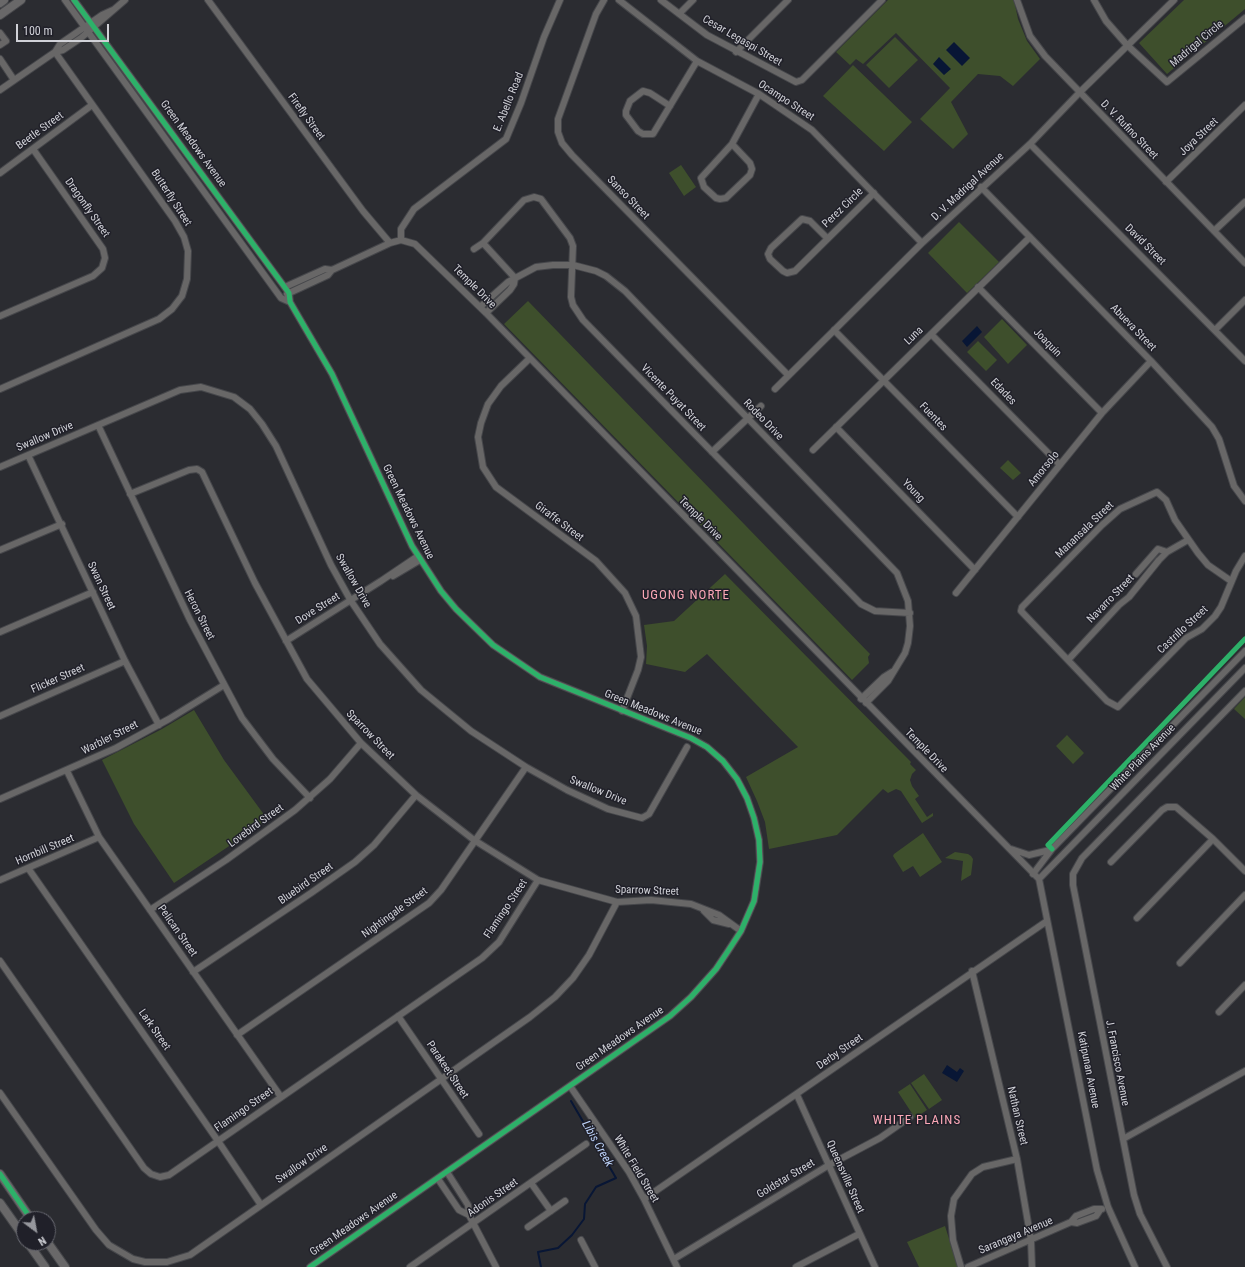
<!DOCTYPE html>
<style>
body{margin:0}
#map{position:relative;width:1245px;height:1267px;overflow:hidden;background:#2b2c31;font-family:"Roboto Condensed",sans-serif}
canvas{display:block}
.north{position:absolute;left:16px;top:1211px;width:40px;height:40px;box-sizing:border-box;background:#202029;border:1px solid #66676f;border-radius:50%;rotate:148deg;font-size:11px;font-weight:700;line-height:16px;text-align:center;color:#d0d1d7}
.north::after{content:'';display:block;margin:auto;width:14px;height:18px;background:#96979d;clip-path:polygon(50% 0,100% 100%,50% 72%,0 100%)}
.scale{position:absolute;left:16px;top:24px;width:93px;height:18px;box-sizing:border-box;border:2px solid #d0d1d7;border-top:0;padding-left:5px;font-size:12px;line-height:14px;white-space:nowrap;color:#d0d1d7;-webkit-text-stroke:3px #202029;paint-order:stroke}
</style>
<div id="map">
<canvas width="1245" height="1267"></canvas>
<div class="north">N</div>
<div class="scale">100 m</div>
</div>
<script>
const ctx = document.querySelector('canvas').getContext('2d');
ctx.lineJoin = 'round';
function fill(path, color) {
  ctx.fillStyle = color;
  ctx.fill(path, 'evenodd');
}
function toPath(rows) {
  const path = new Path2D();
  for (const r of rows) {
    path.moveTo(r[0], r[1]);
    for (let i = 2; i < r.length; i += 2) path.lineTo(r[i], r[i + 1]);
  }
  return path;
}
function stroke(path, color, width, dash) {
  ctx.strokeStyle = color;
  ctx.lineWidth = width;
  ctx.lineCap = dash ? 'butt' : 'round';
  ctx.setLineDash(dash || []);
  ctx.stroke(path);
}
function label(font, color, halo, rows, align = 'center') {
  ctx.font = font + ' "Roboto Condensed",sans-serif';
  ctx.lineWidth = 3;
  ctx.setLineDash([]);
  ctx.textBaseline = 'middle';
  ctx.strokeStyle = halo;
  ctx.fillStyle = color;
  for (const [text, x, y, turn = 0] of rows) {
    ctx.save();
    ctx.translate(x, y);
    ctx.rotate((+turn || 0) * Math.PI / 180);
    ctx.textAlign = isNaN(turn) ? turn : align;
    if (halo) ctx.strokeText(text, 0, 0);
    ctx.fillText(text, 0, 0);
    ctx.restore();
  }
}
fill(toPath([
 [888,0,1014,0,1018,19,1027,41,1040,59,1013,86,1000,76,978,74,951,102,968,134,953,149,920,119,950,88,896,33,863,64,856,59,850,65,836,52],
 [1184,0,1245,0,1245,9,1167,74,1139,43],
 [895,37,918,60,889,88,866,65],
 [853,65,912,122,884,151,823,96],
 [681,165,696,187,684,196,669,173],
 [959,222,999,262,967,293,928,253],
 [528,301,870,654,868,657,869,663,852,680,504,324],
 [1002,319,1027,345,1008,364,984,337],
 [978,341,997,360,986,371,967,352],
 [1008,460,1021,473,1013,480,1000,468],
 [725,574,911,762,910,764,916,770,912,774,910,780,912,786,919,796,915,799,927,817,933,813,933,816,922,823,901,791,896,789,888,793,883,789,837,835,769,849,765,822,757,801,746,777,798,747,707,654,685,672,646,664,647,646,644,625,674,621],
 [1245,697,1245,719,1234,709],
 [194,710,224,760,268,820,174,883,134,824,102,760,162,729],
 [1067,735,1084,753,1073,764,1056,746],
 [923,833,942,862,920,877,913,866,903,872,893,856,894,854],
 [955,852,968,854,971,856,973,859,971,875,961,881,963,861,945,858],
 [924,1074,942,1100,929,1109,911,1083],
 [910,1084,927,1110,915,1118,898,1092],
 [945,1226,958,1267,919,1267,907,1242]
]), '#3e4f2c');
fill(toPath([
 [954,42,970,58,962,66,946,50],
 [939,57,951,69,944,75,933,64],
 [977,326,982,332,967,347,962,341],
 [947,1065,957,1072,960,1068,964,1071,957,1082,942,1073]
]), '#081635');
stroke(toPath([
 [541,1267,538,1252,558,1248,572,1235,584,1219,585,1204,596,1187,616,1178,571,1101]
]), '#081635', 2);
const minor = toPath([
 [65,0,281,298,290,302],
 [74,0,289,293,290,302,332,374,412,546,441,591,456,609,493,645,540,677,691,738,707,747,723,761,737,779,747,798,754,818,759,840,760,862,754,901,741,931,728,951,716,969,691,997,670,1016,310,1267],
 [208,0,363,211,390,243],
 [604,0,596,14,558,119,558,132,562,143,572,155,788,375],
 [619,0,697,61,759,94,812,130,922,243],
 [661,0,707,35,796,82,802,80,882,0],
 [1017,0,1030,36,1045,56,1245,263],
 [1094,0,1106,21,1127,45,1167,82,1245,18],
 [679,14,693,0],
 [0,33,6,41,0,45],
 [55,52,63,50,81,38,125,0],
 [736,52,788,0],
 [0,59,14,80],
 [0,90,55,52,60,44,102,15,113,10],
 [670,106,650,93,643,91,630,101,626,111,626,115,638,131,643,134,653,134,697,61],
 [732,144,750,163,752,169,750,175,726,198,720,199,716,198,704,187,701,178,732,144,759,94],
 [1030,144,1245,361],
 [0,173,92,105],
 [1166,182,1245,105],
 [981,187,1151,361,1212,427,1219,439,1234,486,1245,501],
 [1214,231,1245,202],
 [827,238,810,221,802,219,771,248,768,254,770,259,783,271,787,273,795,271,874,193],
 [401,240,401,229,414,209,506,139,521,103,544,37,560,0],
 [483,243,515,278],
 [474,249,483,243,524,200,534,197,541,199,570,238,573,246,571,297,573,305,583,320,861,604,875,611,910,613],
 [285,287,325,269,332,270,390,243,401,240,415,244,486,313,1039,879,1097,1170,1108,1207,1135,1267],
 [978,287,1102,413],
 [287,294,328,275,332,270],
 [480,307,508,282,536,267,553,265,573,265,596,271,606,276,625,291,897,573,908,601,910,626,908,643,905,653,888,681,866,703],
 [486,313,510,290,514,284,515,278],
 [0,316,93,276,102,268,105,258,103,249,33,149],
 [834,330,1018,517],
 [1215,330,1245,300],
 [931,334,1060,465],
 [529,359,501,386,488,404,481,423,478,437,483,467,496,487,596,561,625,593,636,616,641,657,638,670,622,711],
 [0,389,159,319,172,309,182,296,187,279,188,251,184,237,175,221,55,52],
 [775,389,922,243,1030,144,1079,93,1174,0],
 [98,425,190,620,242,718,273,759,310,798],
 [836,427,975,570],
 [813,450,1030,237],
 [712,452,761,406],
 [28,455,125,661,159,725],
 [0,467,180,390,201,387,234,397,250,409,262,424,276,446,331,565,351,601,380,644,421,690,471,731,526,767,567,790,608,809,642,818,649,814,687,747],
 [130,494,189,470,197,469,202,472,255,583,307,679,361,743,416,795,474,840,538,880,617,902,651,900,691,904,719,915,741,931],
 [0,550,62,524],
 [1136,574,1158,549,1167,552],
 [393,576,420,560],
 [1231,581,1208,565,1198,553,1175,520,1166,500,1157,492,1120,509,1102,525,1022,607,1021,611,1107,701,1118,707,1186,638,1202,629,1215,616,1221,607,1236,571,1245,556],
 [956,593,1102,413,1151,361],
 [0,632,93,592],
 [286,641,381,581,418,556],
 [1068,660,1119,605,1129,597,1159,560,1167,552,1188,540],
 [861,699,884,677,892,672],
 [0,716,125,661],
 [67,771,99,837,281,1097],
 [0,799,116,748,169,719,224,685],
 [1213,839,1245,871],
 [1011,849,1029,855,1050,850],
 [1111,862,1162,810,1167,807,1176,807,1213,839,1137,918],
 [28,868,218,1141,261,1205],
 [1033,874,1052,849,1245,651],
 [1039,879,1245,668],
 [0,880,99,837],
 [150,910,226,860,295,810,330,779,361,743],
 [704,911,713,920,729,924],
 [0,961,144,1168,151,1174,160,1177,169,1175,482,958,499,942,538,880],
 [1180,963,1245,895],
 [972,971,1017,1159,1031,1240,1032,1267],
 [193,972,311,893,355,862,374,845,416,795],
 [1219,1012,1245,985],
 [398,1016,479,1134],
 [237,1035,429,903,441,890,526,767],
 [570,1086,629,1172,644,1199,677,1267],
 [0,1093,96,1230,109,1245,133,1259,145,1262,167,1262,190,1255,530,1017,555,997,573,978,589,955,617,902],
 [797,1095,875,1267],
 [1123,1139,1245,1071],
 [447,1172,468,1205,469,1215,496,1267],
 [438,1179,459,1210,469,1215],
 [531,1183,551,1211],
 [644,1199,1047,921],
 [1071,1222,1076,1216,1094,1209,1102,1209],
 [528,1227,565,1201],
 [581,1240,595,1267],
 [674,1259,829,1165,880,1138,910,1117],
 [410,1267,586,1144],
 [796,1267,859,1234],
 [961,1267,953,1240,951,1216,954,1199,972,1174,983,1167,1017,1159],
 [968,1267,1071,1222,1077,1223,1096,1216,1100,1210],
 [1167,1267,1140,1214,1134,1195,1073,885,1073,874,1082,858,1245,691]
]);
const major = toPath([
 [0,3,4,0],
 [0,15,21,0],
 [0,1174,31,1219],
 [0,1203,24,1237],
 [28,1243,45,1267],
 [48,1243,65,1267]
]);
stroke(minor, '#46474b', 8);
stroke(major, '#46474b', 10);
stroke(minor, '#686767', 6);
stroke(major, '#696869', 8);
stroke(toPath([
 [74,0,289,293,290,302,332,374,412,546,441,591,456,609,493,645,540,677,691,738,707,747,723,761,737,779,747,798,754,818,759,840,760,862,754,901,741,931,728,951,716,969,691,997,670,1016,310,1267],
 [1052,849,1048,845,1245,639],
 [0,1174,31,1219]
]), '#2db169', 5);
label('11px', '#d0d1d7', '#202029', [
 ["Cesar Legaspi Street",742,41,30],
 ["Madrigal Circle",1197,44,-40],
 ["Ocampo Street",786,101,33],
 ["E. Abello Road",509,102,-68],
 ["Firefly Street",306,117,54],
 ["D. V. Rufino Street",1129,130,46],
 ["Beetle Street",40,131,-36],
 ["Joya Street",1199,137,-44],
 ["Green Meadows Avenue",193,144,54],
 ["D. V. Madrigal Avenue",968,187,-43],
 ["Butterfly Street",171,198,57],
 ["Sanso Street",628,198,46],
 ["Dragonfly Street",87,208,55],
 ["Perez Circle",843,208,-44],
 ["David Street",1145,245,45],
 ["Temple Drive",474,287,45],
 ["Abueva Street",1133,328,46],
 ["Luna",914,336,-44],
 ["Joaquin",1047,343,46],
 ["Edades",1003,392,46],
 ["Vicente Puyat Street",673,398,46],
 ["Fuentes",933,417,46],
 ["Rodeo Drive",763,420,46],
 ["Swallow Drive",45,437,-23],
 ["Amorsolo",1044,469,-51],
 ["Young",913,491,46],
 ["Green Meadows Avenue",408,512,64],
 ["Temple Drive",700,519,45],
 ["Giraffe Street",559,522,37],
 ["Manansala Street",1085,530,-44],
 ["Swallow Drive",353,581,60],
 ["Swan Street",101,586,65],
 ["Navarro Street",1111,599,-46],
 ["Dove Street",318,609,-32],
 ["Heron Street",199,615,63],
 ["Castrillo Street",1183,630,-43],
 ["Flicker Street",58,679,-24],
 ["Green Meadows Avenue",653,713,22],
 ["Sparrow Street",370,735,46],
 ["Warbler Street",110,738,-27],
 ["Temple Drive",926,751,46],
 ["White Plains Avenue",1143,758,-46],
 ["Swallow Drive",598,791,22],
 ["Lovebird Street",256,826,-36],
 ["Hornbill Street",45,850,-23],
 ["Bluebird Street",306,884,-35],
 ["Sparrow Street",647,891,2],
 ["Flamingo Street",506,909,-56],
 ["Nightingale Street",395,913,-36],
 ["Pelican Street",177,931,55],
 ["Lark Street",154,1030,55],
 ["Green Meadows Avenue",620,1039,-35],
 ["Derby Street",840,1052,-35],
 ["J. Francisco Avenue",1117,1063,79],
 ["Parakeet Street",447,1070,56],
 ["Katipunan Avenue",1088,1070,79],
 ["Flamingo Street",244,1110,-35],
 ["Nathan Street",1017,1116,77],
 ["Swallow Drive",302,1164,-35],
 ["White Field Street",636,1169,59],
 ["Queensville Street",845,1177,66],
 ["Goldstar Street",786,1179,-31],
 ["Adonis Street",493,1198,-35],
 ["Green Meadows Avenue",354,1224,-35],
 ["Sarangaya Avenue",1016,1236,-23]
]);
label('italic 12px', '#bdd3fa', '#202029', [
 ["Libis Creek",597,1144,60]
]);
ctx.letterSpacing = '1px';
label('13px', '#fca8b6', '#202029', [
 ["UGONG NORTE",686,596],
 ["WHITE PLAINS",917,1121]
]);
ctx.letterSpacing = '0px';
</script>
